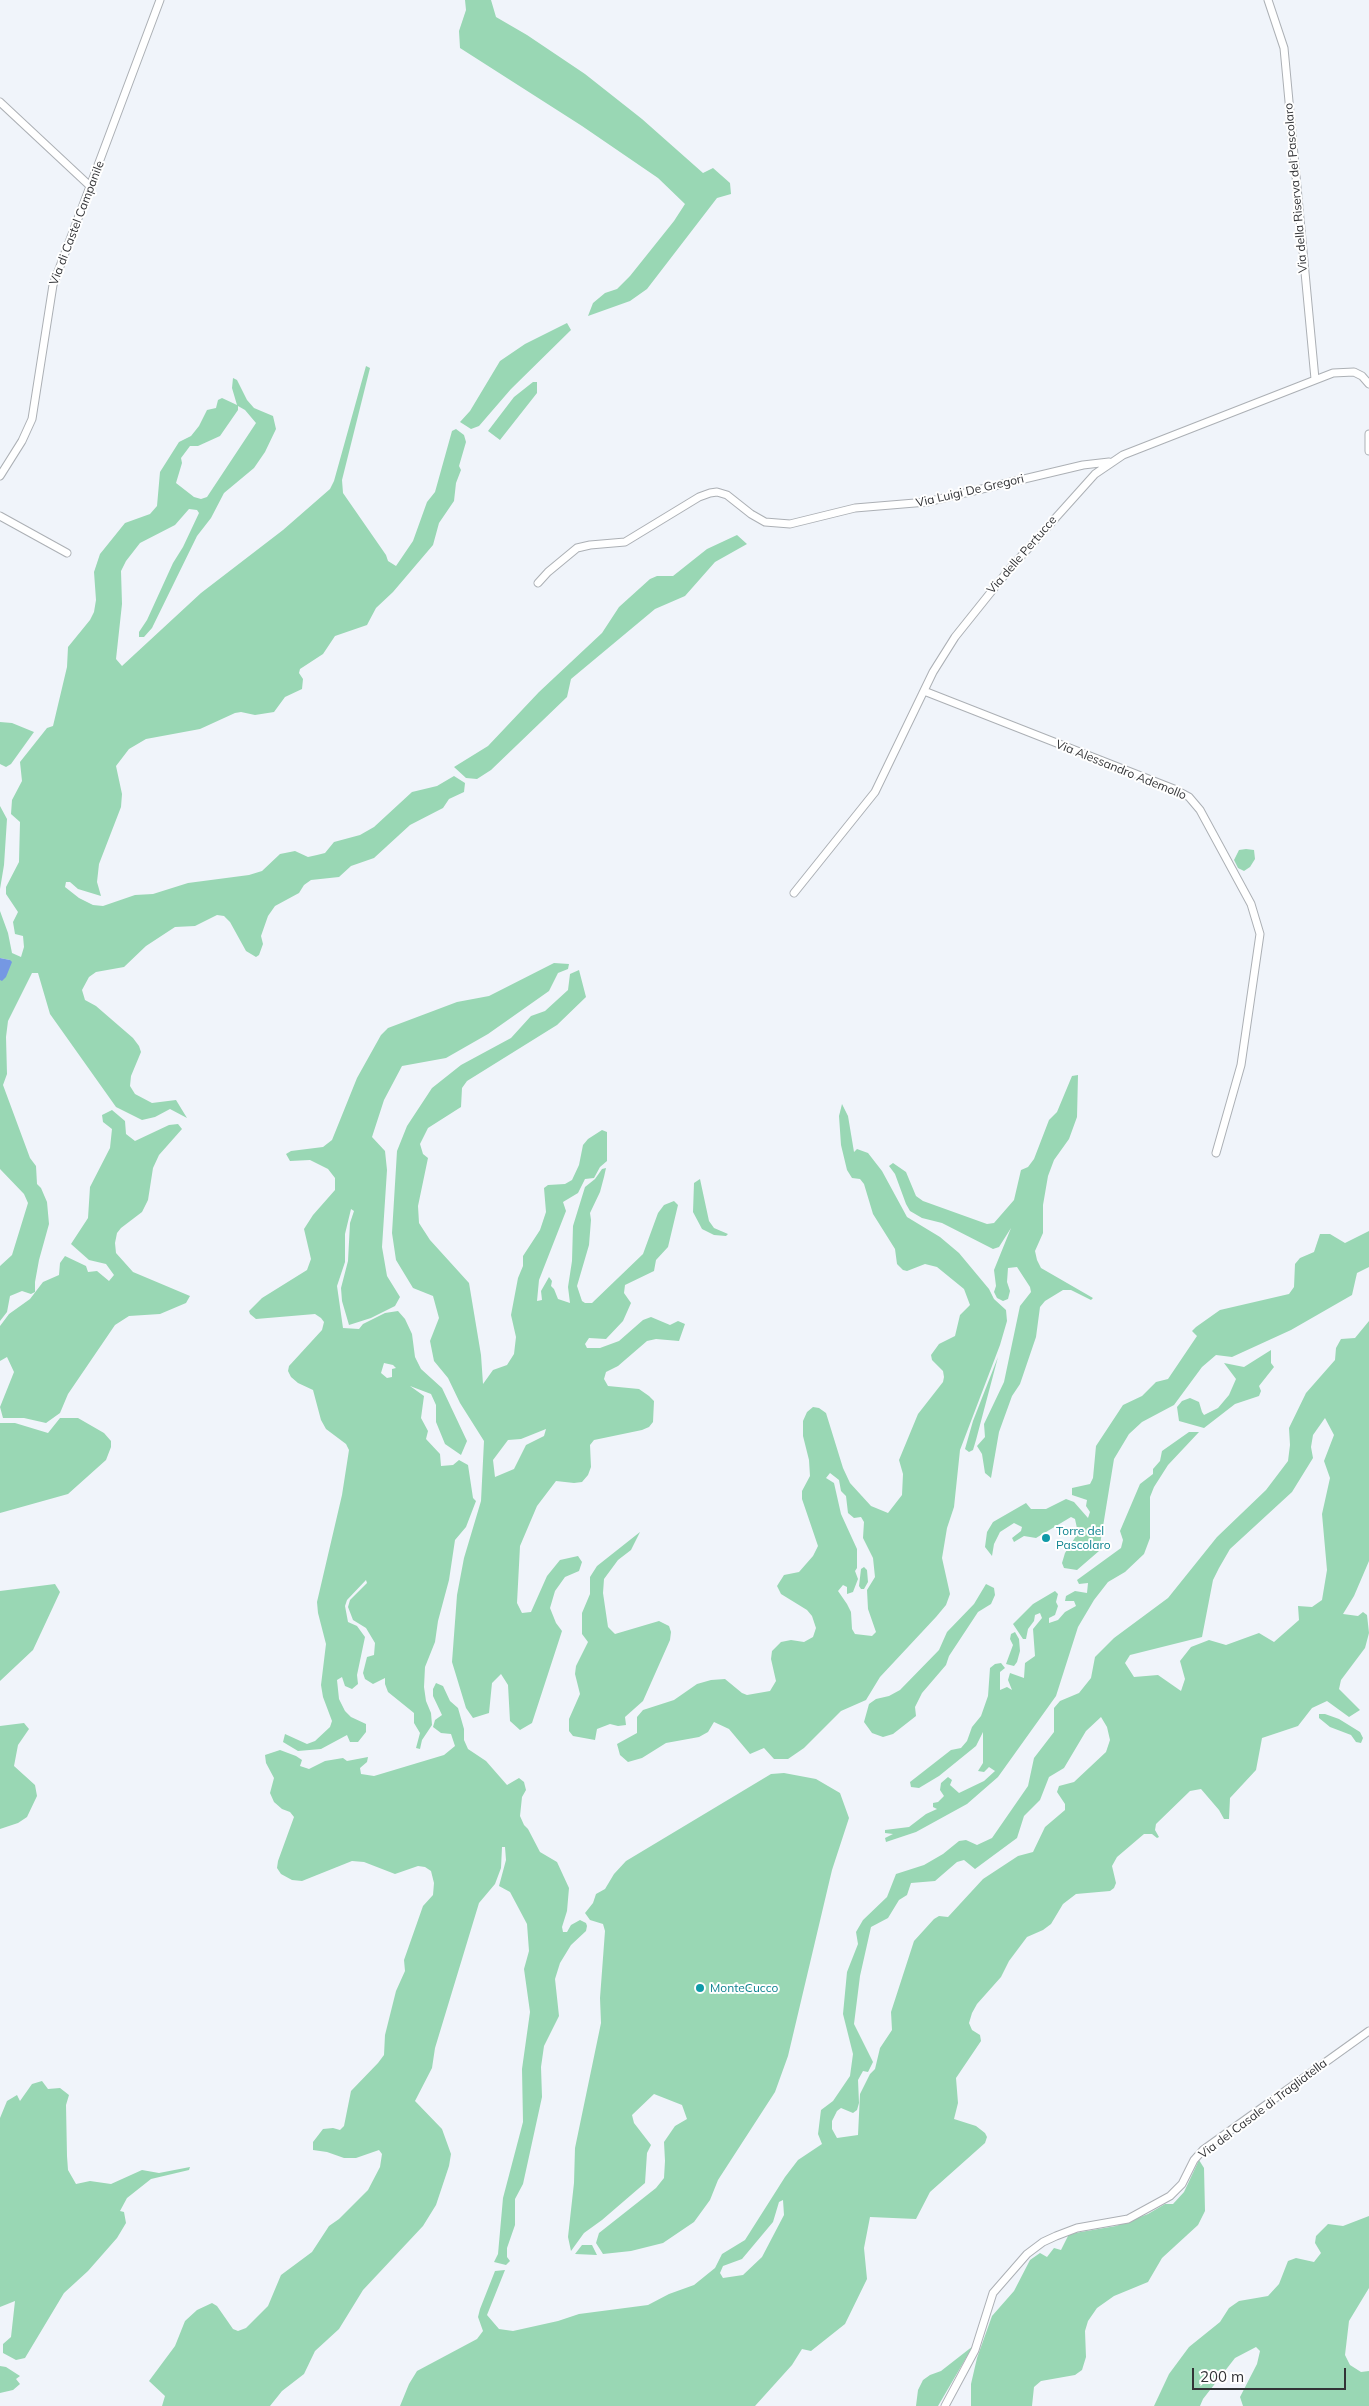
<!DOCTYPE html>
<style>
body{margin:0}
#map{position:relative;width:1369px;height:2406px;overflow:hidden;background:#f0f4fa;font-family:Mulish,sans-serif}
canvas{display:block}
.scale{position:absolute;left:1192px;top:2368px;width:154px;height:22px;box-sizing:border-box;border:2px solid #323336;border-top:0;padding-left:6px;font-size:15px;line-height:18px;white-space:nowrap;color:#323336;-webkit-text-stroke:4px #fff;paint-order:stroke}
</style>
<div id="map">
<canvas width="1369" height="2406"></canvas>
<div class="scale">200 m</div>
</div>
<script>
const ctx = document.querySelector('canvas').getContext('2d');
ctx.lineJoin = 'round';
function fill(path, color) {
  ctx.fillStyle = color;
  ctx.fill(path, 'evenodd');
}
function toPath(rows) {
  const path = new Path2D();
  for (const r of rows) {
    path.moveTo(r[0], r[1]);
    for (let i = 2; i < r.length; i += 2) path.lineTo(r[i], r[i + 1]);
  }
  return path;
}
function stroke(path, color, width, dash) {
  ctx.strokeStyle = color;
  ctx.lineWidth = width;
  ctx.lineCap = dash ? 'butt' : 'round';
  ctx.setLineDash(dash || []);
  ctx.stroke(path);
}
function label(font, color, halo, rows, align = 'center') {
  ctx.font = font + ' Mulish,sans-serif';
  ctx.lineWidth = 4;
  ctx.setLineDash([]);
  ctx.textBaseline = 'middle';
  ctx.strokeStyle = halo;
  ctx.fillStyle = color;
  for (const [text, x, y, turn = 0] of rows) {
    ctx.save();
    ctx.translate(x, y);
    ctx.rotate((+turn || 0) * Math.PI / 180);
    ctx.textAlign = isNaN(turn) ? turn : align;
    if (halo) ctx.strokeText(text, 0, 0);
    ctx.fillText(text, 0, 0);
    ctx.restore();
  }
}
fill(toPath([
 [465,0,491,0,496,17,527,35,585,74,642,119,703,173,713,168,730,183,731,194,717,198,647,289,630,301,588,316,593,303,605,293,617,289,630,276,674,221,685,204,658,178,582,126,460,48,459,31,466,10],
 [567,323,571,330,511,389,479,426,471,429,460,422,470,411,500,361,525,344],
 [366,366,370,368,342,480,343,493,386,555,388,561,396,566,413,541,427,502,435,492,452,431,456,429,464,435,466,442,459,466,461,470,456,483,454,501,439,523,433,545,393,592,376,608,367,625,335,636,323,654,300,669,299,673,303,679,302,689,285,697,274,712,255,715,241,712,235,713,200,729,146,739,129,749,116,766,122,794,121,807,99,864,97,882,101,896,78,889,70,882,66,882,65,887,79,898,93,905,103,906,135,895,153,894,188,883,249,875,262,871,280,854,295,851,308,857,317,855,325,853,334,842,360,835,374,827,412,792,437,786,454,776,465,783,464,792,449,799,443,808,410,825,374,858,351,866,339,877,311,880,304,885,299,893,275,906,268,916,261,936,263,944,259,955,256,957,246,951,230,922,224,916,217,915,195,926,175,927,146,946,124,967,96,972,89,977,82,990,85,1000,96,1006,133,1038,139,1046,141,1052,131,1076,130,1086,135,1094,152,1103,176,1100,187,1118,170,1109,155,1117,142,1120,116,1107,50,1014,38,973,32,973,8,1021,6,1037,7,1074,3,1085,30,1158,36,1166,37,1184,41,1188,47,1202,49,1224,39,1260,35,1282,35,1292,31,1294,22,1291,10,1296,7,1312,0,1321,0,1266,12,1255,28,1203,24,1194,0,1169,0,980,2,980,10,960,0,958,0,911,8,933,12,953,21,957,24,947,23,936,15,934,13,922,18,912,6,894,6,887,19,862,20,822,11,814,12,800,22,781,20,762,47,728,53,726,67,667,68,647,90,620,94,612,96,600,94,572,100,554,125,523,150,514,157,506,160,472,179,442,191,436,199,426,207,410,216,408,218,400,222,398,237,405,232,388,233,378,237,380,247,400,254,408,273,416,276,429,265,452,254,468,224,493,211,518,197,536,152,628,144,637,139,637,139,632,147,620,173,563,183,547,199,513,197,510,189,509,175,525,140,543,126,561,121,571,122,604,116,659,122,666,201,593,283,530,330,489,334,481],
 [238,406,245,410,256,423,207,497,201,499,194,497,176,483,182,463,181,458,190,446,198,446,220,436,238,410],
 [533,382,537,382,537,393,500,440,488,431,514,397],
 [737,535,747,544,715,562,685,596,655,609,571,679,567,697,491,770,477,779,466,778,454,767,488,746,539,692,602,633,619,607,650,579,657,576,673,576,707,549],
 [0,722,12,723,34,732,11,764,6,767,0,764],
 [0,806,7,819,4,865,0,889],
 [1246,849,1254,850,1255,859,1250,867,1244,871,1238,868,1234,860,1239,850],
 [554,963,569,964,568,969,558,973,549,991,488,1034,446,1058,402,1066,384,1100,372,1137,385,1151,387,1170,382,1247,387,1276,400,1297,395,1306,371,1318,349,1325,342,1301,341,1288,348,1261,350,1223,354,1211,351,1209,345,1234,345,1262,337,1286,343,1328,359,1329,363,1324,385,1313,398,1311,405,1319,412,1334,415,1357,421,1369,442,1388,467,1441,461,1455,445,1444,436,1422,436,1405,431,1394,410,1386,424,1396,421,1418,428,1431,426,1439,440,1454,441,1466,453,1465,459,1460,468,1465,473,1498,476,1501,466,1527,455,1540,449,1580,438,1621,435,1642,425,1667,424,1687,426,1701,431,1713,432,1725,422,1740,420,1749,416,1748,420,1733,414,1723,414,1713,388,1692,385,1684,385,1678,373,1684,365,1679,363,1673,367,1657,374,1655,375,1643,366,1628,353,1620,348,1607,350,1600,367,1583,366,1580,347,1600,345,1606,348,1622,357,1626,365,1637,357,1675,358,1684,352,1689,345,1686,342,1677,337,1680,339,1699,345,1711,351,1717,366,1724,366,1732,358,1742,350,1742,347,1735,321,1749,298,1751,283,1742,285,1734,307,1744,315,1741,330,1727,332,1721,323,1697,321,1685,326,1644,318,1613,317,1602,342,1495,349,1450,346,1444,326,1429,321,1420,313,1390,298,1383,291,1377,288,1371,289,1366,322,1330,324,1322,321,1318,315,1314,256,1319,250,1314,249,1311,262,1298,307,1270,311,1259,304,1229,313,1215,335,1190,335,1178,328,1169,310,1160,290,1161,286,1154,291,1151,323,1147,332,1140,357,1078,381,1035,388,1028,457,1002,489,996],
 [384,1363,393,1365,396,1368,392,1369,392,1377,387,1378,381,1373],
 [579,970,586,997,557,1025,467,1081,462,1088,461,1107,428,1128,420,1144,423,1154,428,1158,418,1206,419,1223,430,1240,469,1283,481,1355,483,1384,493,1370,507,1365,514,1354,516,1337,511,1315,518,1278,523,1266,523,1256,540,1230,546,1212,544,1188,548,1185,565,1184,572,1180,579,1165,583,1145,588,1139,602,1130,607,1132,607,1161,600,1167,594,1178,585,1179,578,1193,563,1202,566,1211,539,1280,537,1301,542,1300,541,1291,549,1277,552,1281,551,1286,554,1289,558,1299,570,1303,568,1287,572,1261,573,1226,585,1187,595,1179,602,1169,606,1168,604,1177,600,1192,590,1213,591,1220,589,1245,577,1286,582,1301,585,1303,592,1303,643,1254,658,1213,664,1205,674,1201,678,1205,668,1247,656,1260,654,1271,625,1285,624,1293,631,1303,623,1321,606,1339,589,1338,585,1344,587,1348,600,1348,619,1341,643,1320,651,1317,670,1325,678,1321,685,1324,679,1341,656,1339,647,1341,618,1366,606,1372,604,1379,608,1386,639,1389,649,1396,654,1401,653,1422,649,1427,642,1430,594,1440,590,1445,591,1467,588,1475,582,1482,574,1483,556,1481,537,1506,520,1546,517,1603,522,1613,531,1612,547,1576,560,1560,578,1556,582,1562,579,1571,565,1577,555,1591,550,1608,556,1623,562,1631,532,1723,520,1730,510,1721,508,1685,501,1674,492,1683,489,1713,473,1718,466,1708,452,1662,457,1595,464,1558,481,1501,484,1441,460,1403,448,1378,434,1361,430,1341,439,1318,433,1296,413,1288,396,1260,392,1233,397,1151,407,1126,432,1088,461,1065,511,1038,531,1016,545,1011,568,990,570,974],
 [546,1429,544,1436,526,1445,514,1469,495,1477,493,1460,508,1440,521,1439],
 [1078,1075,1077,1117,1069,1139,1054,1160,1048,1176,1043,1205,1043,1233,1035,1251,1037,1260,1041,1268,1093,1298,1091,1300,1071,1290,1063,1290,1045,1301,1040,1307,1036,1337,1020,1384,1012,1396,999,1432,991,1478,985,1473,982,1454,977,1446,985,1437,984,1424,1004,1382,1020,1306,1031,1292,1030,1287,1017,1267,1008,1268,1007,1282,1010,1291,1008,1299,1003,1301,997,1298,994,1292,996,1286,994,1270,1011,1228,999,1247,993,1249,942,1223,922,1218,910,1211,906,1204,895,1174,889,1166,893,1163,906,1172,916,1196,923,1201,987,1224,994,1223,1014,1200,1021,1170,1028,1167,1034,1159,1049,1120,1057,1112,1072,1076],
 [842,1104,848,1116,854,1152,857,1149,868,1153,882,1171,907,1217,940,1237,959,1253,989,1289,994,1299,1006,1310,1007,1321,1000,1345,960,1450,954,1507,947,1528,942,1558,950,1594,946,1605,936,1617,880,1677,866,1700,841,1711,804,1748,788,1759,774,1759,764,1748,750,1754,729,1729,714,1722,708,1732,699,1737,666,1743,642,1758,628,1762,620,1755,617,1744,637,1733,637,1717,643,1710,674,1700,697,1684,711,1680,725,1679,742,1693,747,1695,770,1691,776,1681,771,1659,772,1651,781,1642,791,1640,804,1642,813,1637,816,1628,812,1616,807,1610,781,1594,777,1586,784,1575,799,1572,813,1556,818,1546,802,1499,802,1491,810,1476,809,1460,803,1436,803,1421,807,1412,813,1407,819,1408,826,1413,843,1468,850,1483,871,1506,888,1513,902,1495,903,1474,899,1460,918,1414,943,1382,944,1377,943,1371,932,1360,931,1355,939,1344,955,1336,960,1315,970,1305,964,1289,937,1267,925,1264,907,1271,903,1270,897,1264,895,1249,873,1214,864,1184,860,1179,852,1178,847,1170,841,1145,839,1116],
 [830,1473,839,1480,841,1491,846,1496,848,1513,854,1518,861,1517,864,1522,863,1538,873,1558,875,1577,867,1590,868,1609,876,1632,872,1636,855,1634,852,1629,851,1612,847,1604,838,1591,843,1585,847,1587,847,1594,853,1592,858,1579,855,1571,857,1568,857,1549,841,1514,834,1483,826,1478],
 [112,1110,125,1121,126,1134,135,1141,169,1125,178,1124,182,1129,159,1155,153,1168,148,1200,142,1212,121,1228,117,1233,115,1243,116,1253,133,1272,190,1296,186,1303,160,1314,129,1316,115,1325,68,1394,60,1413,46,1423,24,1418,3,1418,0,1407,14,1372,7,1357,0,1361,0,1326,9,1314,30,1299,43,1282,59,1275,60,1263,65,1256,86,1266,88,1272,97,1271,109,1281,114,1275,106,1264,89,1260,71,1244,88,1218,90,1187,110,1148,112,1129,103,1122,102,1115],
 [700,1179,709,1221,714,1228,728,1234,726,1236,714,1235,702,1229,693,1212,694,1183],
 [1369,1231,1369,1267,1357,1273,1352,1295,1291,1330,1232,1357,1216,1355,1202,1367,1174,1405,1142,1422,1129,1434,1114,1459,1099,1551,1077,1570,1064,1568,1062,1563,1065,1553,1078,1533,1075,1519,1071,1517,1036,1538,1024,1536,1014,1542,1012,1538,1021,1531,1022,1527,1014,1523,1000,1532,994,1544,992,1556,985,1547,987,1532,993,1522,1026,1503,1031,1509,1046,1509,1066,1499,1074,1502,1088,1518,1090,1512,1086,1506,1087,1500,1072,1495,1072,1488,1090,1484,1093,1478,1096,1446,1123,1405,1142,1396,1156,1382,1168,1379,1197,1336,1192,1331,1196,1327,1220,1310,1289,1294,1294,1287,1295,1264,1300,1258,1314,1252,1320,1234,1330,1234,1345,1243],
 [1369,1321,1369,1561,1354,1596,1343,1614,1358,1616,1363,1612,1367,1615,1369,1633,1365,1648,1341,1680,1339,1689,1360,1710,1349,1717,1327,1701,1312,1708,1298,1726,1262,1738,1256,1770,1230,1798,1229,1819,1224,1819,1219,1810,1201,1789,1190,1791,1156,1824,1155,1830,1159,1837,1157,1838,1152,1834,1144,1834,1117,1857,1112,1866,1116,1883,1114,1888,1110,1891,1076,1894,1063,1904,1051,1924,1043,1930,1027,1937,1009,1961,1001,1977,977,2004,972,2013,969,2023,972,2030,980,2035,981,2041,956,2078,958,2103,954,2119,976,2126,985,2133,987,2137,985,2143,930,2192,916,2219,870,2217,864,2248,867,2279,845,2324,811,2351,802,2349,792,2365,755,2406,400,2406,409,2384,417,2371,477,2339,483,2331,478,2317,480,2309,495,2271,505,2270,487,2315,499,2329,513,2331,558,2321,579,2314,648,2305,669,2294,694,2285,715,2268,722,2254,745,2240,785,2177,798,2160,822,2144,818,2134,821,2110,833,2101,850,2076,853,2054,843,2014,847,1972,858,1944,856,1932,863,1920,887,1897,896,1874,924,1865,943,1854,959,1841,966,1840,977,1845,992,1838,1028,1786,1034,1758,1054,1732,1054,1708,1060,1701,1079,1693,1091,1678,1095,1657,1114,1638,1168,1598,1217,1537,1266,1490,1288,1461,1290,1445,1289,1428,1306,1393,1335,1360,1336,1348,1341,1339,1355,1338],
 [1325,1418,1334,1435,1324,1461,1330,1478,1322,1514,1327,1570,1322,1600,1312,1607,1298,1606,1299,1620,1274,1642,1259,1633,1226,1645,1209,1640,1191,1647,1180,1661,1185,1679,1181,1691,1158,1675,1134,1677,1125,1663,1130,1655,1202,1637,1213,1580,1219,1568,1230,1549,1292,1492,1313,1458,1311,1447,1313,1435],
 [1101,1717,1107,1727,1110,1740,1106,1752,1074,1782,1059,1786,1057,1792,1065,1804,1065,1810,1045,1827,1033,1852,1018,1856,983,1879,948,1917,939,1916,934,1919,914,1941,891,2012,892,2030,880,2048,875,2069,870,2074,860,2094,858,2135,837,2138,832,2129,832,2121,837,2111,841,2108,853,2113,857,2110,859,2103,858,2080,863,2071,868,2072,873,2062,854,2024,860,1976,871,1927,888,1918,899,1900,907,1895,911,1883,935,1881,957,1862,964,1860,975,1869,1017,1838,1024,1816,1040,1800,1049,1777,1064,1768,1086,1731],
 [783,2200,784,2215,762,2257,743,2275,723,2278,720,2273,723,2266,742,2259,773,2222,779,2202],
 [1271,1350,1271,1363,1274,1367,1259,1386,1261,1391,1259,1396,1235,1404,1204,1428,1179,1421,1177,1407,1182,1401,1190,1398,1199,1402,1202,1412,1204,1415,1218,1408,1229,1395,1236,1379,1224,1363,1244,1367],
 [998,1357,976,1440,973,1450,969,1452,965,1449,973,1421],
 [60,1418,78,1418,104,1433,111,1441,111,1447,106,1460,68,1494,0,1513,0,1423,15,1423,48,1433],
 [1189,1432,1199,1432,1168,1465,1154,1487,1150,1497,1150,1538,1144,1554,1125,1572,1108,1582,1094,1600,1078,1627,1056,1696,998,1777,967,1804,916,1832,886,1842,885,1838,893,1834,885,1833,885,1830,909,1827,926,1814,937,1809,933,1807,933,1803,938,1802,944,1796,940,1790,941,1783,948,1777,952,1780,950,1785,959,1793,984,1781,995,1771,989,1767,984,1772,978,1771,983,1763,983,1732,976,1746,939,1776,919,1788,911,1787,910,1782,951,1750,961,1748,967,1741,972,1727,981,1716,988,1696,990,1668,995,1664,1001,1663,1005,1668,1000,1672,1000,1690,1007,1687,1012,1690,1008,1680,1010,1673,1024,1678,1025,1663,1035,1656,1033,1629,1042,1618,1040,1613,1035,1615,1034,1621,1028,1629,1026,1639,1023,1639,1013,1624,1033,1604,1055,1591,1058,1594,1056,1602,1058,1606,1055,1615,1049,1618,1049,1623,1058,1620,1065,1612,1076,1606,1074,1601,1065,1601,1066,1596,1075,1591,1087,1593,1088,1583,1079,1584,1077,1580,1121,1548,1123,1540,1120,1531,1140,1484,1153,1474,1153,1469,1160,1461,1162,1451],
 [640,1532,631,1550,618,1560,604,1579,603,1593,608,1627,615,1634,659,1621,669,1626,671,1632,670,1640,643,1701,625,1717,626,1725,618,1726,610,1724,597,1729,595,1740,573,1736,569,1731,569,1719,580,1694,575,1674,576,1666,588,1642,582,1634,582,1613,590,1594,590,1577,597,1566],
 [864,1567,867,1570,868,1582,864,1589,861,1589,859,1586,861,1569],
 [55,1584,60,1592,33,1650,0,1681,0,1591],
 [986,1584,994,1588,995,1595,991,1604,978,1612,949,1656,946,1665,922,1693,915,1707,916,1716,893,1734,883,1737,872,1733,864,1722,869,1704,876,1699,889,1696,900,1690,939,1650,947,1632,974,1604],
 [1015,1632,1019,1639,1020,1651,1017,1662,1014,1666,1006,1664,1013,1645,1010,1639,1011,1634],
 [436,1683,443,1686,450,1701,458,1708,464,1729,464,1740,468,1749,486,1761,507,1785,519,1778,524,1782,526,1790,522,1797,520,1816,524,1825,528,1829,540,1852,557,1862,569,1888,567,1911,562,1927,563,1932,567,1932,571,1925,580,1920,586,1923,587,1926,586,1931,571,1945,560,1963,555,1979,559,2016,544,2046,541,2067,542,2097,523,2184,515,2199,515,2225,507,2248,507,2257,510,2261,506,2265,494,2262,498,2254,503,2198,523,2122,522,2069,530,2012,524,1969,529,1951,527,1924,510,1892,499,1886,506,1860,505,1847,502,1847,501,1868,495,1884,479,1903,435,2048,432,2068,415,2101,442,2129,451,2154,449,2166,436,2205,423,2226,363,2290,339,2329,315,2351,304,2374,282,2391,270,2406,162,2406,165,2396,149,2381,175,2346,185,2321,197,2310,212,2303,217,2306,233,2329,238,2331,246,2328,268,2306,281,2275,312,2252,329,2226,339,2219,368,2190,380,2167,382,2154,379,2150,356,2158,344,2158,327,2152,313,2150,313,2142,323,2129,333,2128,340,2130,344,2126,351,2091,378,2063,384,2055,385,2035,396,1991,405,1971,404,1960,423,1906,433,1895,434,1883,431,1871,425,1867,418,1866,395,1874,364,1862,352,1861,302,1881,292,1880,281,1874,277,1868,278,1861,294,1817,290,1812,282,1809,274,1802,270,1793,274,1778,266,1763,265,1755,280,1750,296,1756,302,1760,300,1766,309,1769,325,1761,343,1758,347,1761,368,1757,367,1762,360,1768,361,1774,374,1776,444,1755,455,1746,451,1734,441,1733,433,1727,435,1720,442,1715,433,1696,433,1689],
 [1319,1714,1325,1714,1339,1719,1360,1732,1363,1738,1361,1743,1356,1742,1351,1735,1330,1727,1319,1718],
 [24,1723,29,1729,18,1745,14,1766,35,1785,37,1796,27,1817,18,1823,0,1829,0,1726],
 [784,1773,816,1779,840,1793,849,1818,832,1870,788,2056,775,2092,718,2180,710,2200,694,2222,663,2243,631,2251,603,2254,596,2243,599,2233,656,2188,664,2178,665,2161,664,2142,675,2126,687,2119,682,2105,654,2094,632,2115,634,2123,651,2145,647,2153,645,2183,602,2220,584,2233,571,2251,568,2237,574,2183,575,2148,601,2023,600,1998,605,1931,603,1924,590,1920,585,1913,593,1903,596,1894,605,1889,614,1874,626,1861,771,1774],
 [42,2081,48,2089,60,2088,69,2095,66,2105,67,2156,68,2170,76,2184,90,2181,111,2184,142,2170,159,2173,190,2167,189,2170,151,2179,127,2198,120,2211,124,2212,126,2223,117,2238,88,2271,64,2293,25,2358,16,2360,3,2353,3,2344,11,2337,15,2301,0,2307,0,2118,7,2101,17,2095,20,2101,32,2084],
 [1199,2160,1204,2168,1205,2211,1198,2225,1162,2258,1148,2282,1114,2296,1097,2308,1088,2321,1085,2331,1086,2357,1082,2370,1075,2375,1041,2381,1034,2387,1032,2406,971,2406,971,2384,977,2358,992,2316,1014,2291,1030,2260,1040,2253,1047,2257,1054,2248,1061,2250,1069,2234,1116,2226,1148,2214,1165,2204,1173,2204,1184,2192],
 [1369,2216,1369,2288,1349,2321,1345,2355,1350,2365,1361,2372,1369,2371,1369,2406,1243,2406,1240,2397,1257,2364,1260,2351,1256,2347,1235,2358,1203,2399,1200,2406,1154,2406,1169,2374,1189,2347,1220,2322,1229,2308,1239,2301,1268,2296,1279,2284,1288,2261,1296,2258,1314,2262,1321,2253,1315,2243,1316,2236,1328,2224,1343,2226],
 [582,2245,592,2245,597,2255,575,2254],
 [973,2346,938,2406,916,2406,918,2390,923,2380,930,2375,941,2371],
 [0,2366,6,2367,20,2376,16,2379,20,2384,13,2390,0,2393]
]), '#99d7b4');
fill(toPath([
 [0,958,10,960,12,962,6,977,2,981,0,980]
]), '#7598e3');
const minor = toPath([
 [1268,0,1284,48,1315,379],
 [0,102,91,187],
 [1369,434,1369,451],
 [0,476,22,441,32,419,53,285,160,0],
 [0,516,67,553],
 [538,583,548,572,577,548,590,545,625,542,699,497,710,493,717,492,727,495,751,514,765,522,790,524,855,508,927,502,1083,465,1109,462],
 [924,691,1174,789,1189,797,1200,810,1251,904,1260,934,1241,1065,1216,1153],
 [794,893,875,792,933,672,955,637,1007,572,1095,474,1123,455,1333,373,1354,372,1362,376,1369,384],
 [945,2406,975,2350,993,2293,1027,2254,1043,2242,1056,2236,1077,2228,1128,2219,1170,2196,1182,2184,1194,2160,1203,2150,1369,2031]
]);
stroke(minor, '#acb0b5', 9);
stroke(minor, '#fff', 7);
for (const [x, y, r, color] of [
 [1046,1538,5,"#0f9aa8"],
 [700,1988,5,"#0f9aa8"]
]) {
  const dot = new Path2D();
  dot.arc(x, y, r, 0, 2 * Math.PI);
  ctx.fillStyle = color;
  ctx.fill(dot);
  stroke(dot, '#fff', 2);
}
label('12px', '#323336', '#fff', [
 ["Via della Riserva del Pascolaro",1296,188,-95],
 ["Via di Castel Campanile",77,223,-69],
 ["Via Luigi De Gregori",970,491,-13],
 ["Via delle Pertucce",1022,555,-49],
 ["Via Alessandro Ademollo",1121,770,22],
 ["Via del Casale di Tragliatella",1263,2109,-37]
]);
label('12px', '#0d838f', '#fff', [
 ["Torre del",1056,1531],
 ["Pascolaro",1056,1545],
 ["MonteCucco",710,1988]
], 'left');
</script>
